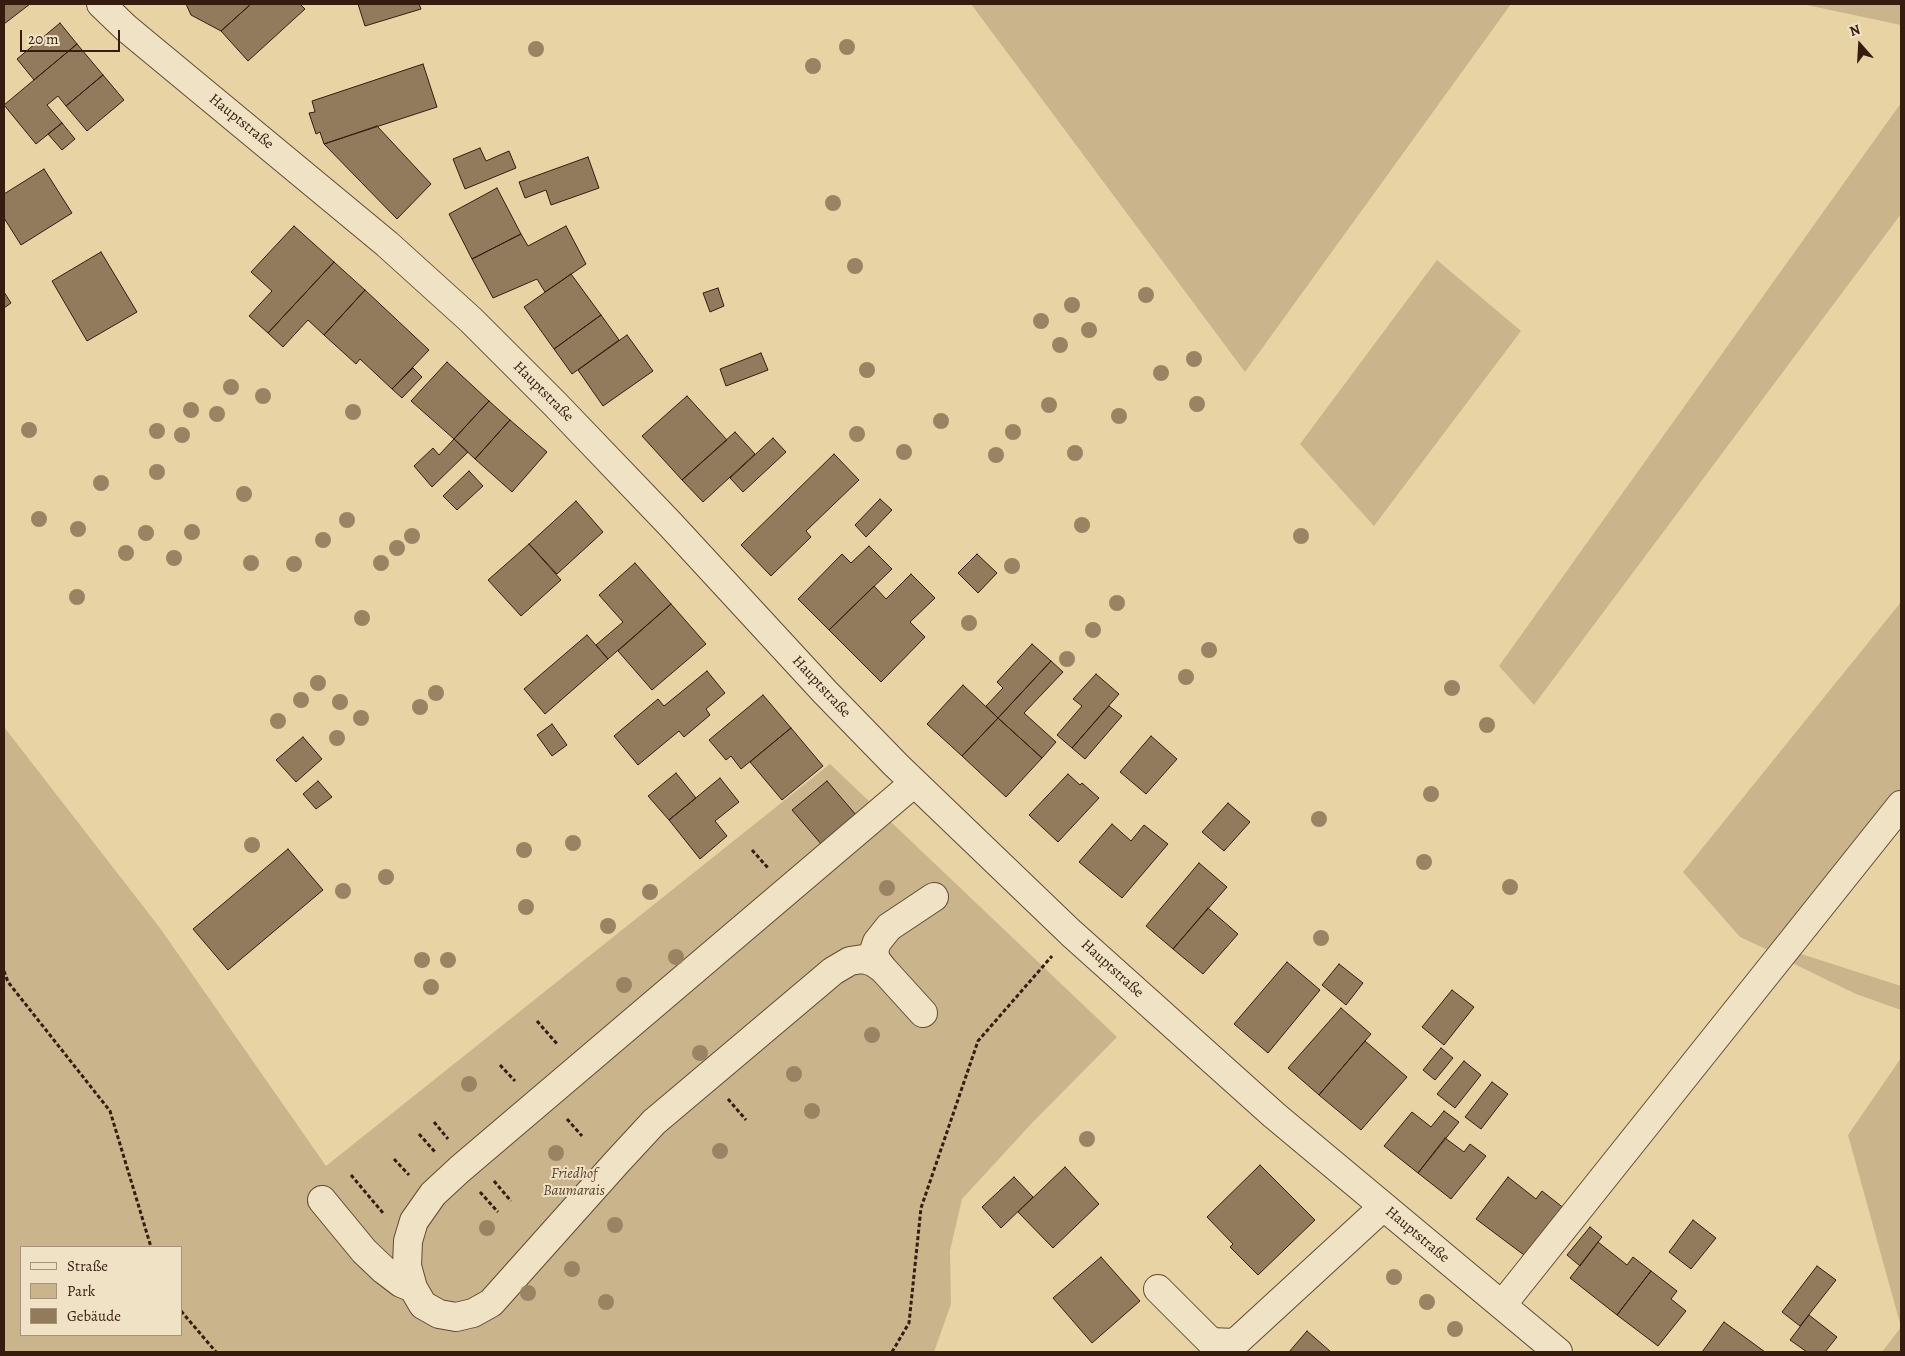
<!DOCTYPE html>
<meta charset="utf-8">
<style>
body{margin:0}
#map{position:relative;width:1905px;height:1356px;overflow:hidden;background:#e8d3a5;font-family:Alegreya,serif}
canvas{display:block}
.frame{position:absolute;inset:0;border:5px solid #351c0e;pointer-events:none}
.legend{position:absolute;left:20px;top:1246px;width:162px;height:90px;box-sizing:border-box;background:#f0e2c4;border:1px solid #a5937b;margin:0;padding:6px 9px;list-style:none;font-size:15px;color:#351c0e}
.legend li{display:flex;align-items:center;gap:10px;height:25px}
.legend b{width:25px;border:1px solid #a5937b}
.north{position:absolute;left:1835px;top:20px;width:50px;height:50px;-webkit-text-stroke:4px #f0e2c4;paint-order:stroke;rotate:341deg;font-size:14px;font-weight:700;line-height:20px;text-align:center;color:#351c0e}
.north::after{content:'';display:block;margin:auto;width:18px;height:22px;background:#351c0e;clip-path:polygon(50% 0,100% 100%,50% 72%,0 100%)}
.scale{position:absolute;left:20px;top:30px;width:100px;height:22px;box-sizing:border-box;border:2px solid #351c0e;border-top:0;padding-left:6px;font-size:15px;line-height:18px;white-space:nowrap;color:#351c0e;-webkit-text-stroke:4px #f0e2c4;paint-order:stroke}
</style>
<div id="map">
<canvas width="1905" height="1356"></canvas>
<div class="frame"></div>
<ul class="legend">
<li><b style="height:6px;background:#f0e2c4"></b>Straße</li>
<li><b style="height:14px;background:#cab48b"></b>Park</li>
<li><b style="height:14px;background:#927b5d"></b>Gebäude</li>
</ul>
<div class="north">N</div>
<div class="scale">20 m</div>
</div>
<script>
const ctx = document.querySelector('canvas').getContext('2d');
ctx.lineJoin = 'round';
function fill(path, color) {
  ctx.fillStyle = color;
  ctx.fill(path, 'evenodd');
}
function toPath(rows) {
  const path = new Path2D();
  for (const r of rows) {
    path.moveTo(r[0], r[1]);
    for (let i = 2; i < r.length; i += 2) path.lineTo(r[i], r[i + 1]);
  }
  return path;
}
function stroke(path, color, width, dash) {
  ctx.strokeStyle = color;
  ctx.lineWidth = width;
  ctx.lineCap = dash ? 'butt' : 'round';
  ctx.setLineDash(dash || []);
  ctx.stroke(path);
}
function label(font, color, halo, rows, align = 'center') {
  ctx.font = font + ' Alegreya,serif';
  ctx.lineWidth = 4;
  ctx.setLineDash([]);
  ctx.textBaseline = 'middle';
  ctx.strokeStyle = halo;
  ctx.fillStyle = color;
  for (const [text, x, y, turn = 0] of rows) {
    ctx.save();
    ctx.translate(x, y);
    ctx.rotate((+turn || 0) * Math.PI / 180);
    ctx.textAlign = isNaN(turn) ? turn : align;
    if (halo) ctx.strokeText(text, 0, 0);
    ctx.fillText(text, 0, 0);
    ctx.restore();
  }
}
fill(toPath([
 [971,4,1511,4,1245,372],
 [1801,4,1901,4,1901,25,1802,4],
 [1901,103,1901,214,1534,705,1499,666],
 [1437,260,1521,331,1374,526,1300,444],
 [1901,602,1901,789,1772,952,1740,937,1683,872],
 [4,727,160,928,326,1166,830,764,1117,1037,1032,1123,962,1199,950,1251,951,1304,934,1352,4,1352],
 [21,1247,181,1247,181,1335,21,1335],
 [1795,952,1901,986,1901,1010,1856,994,1788,961],
 [1901,1058,1901,1352,1882,1352,1901,1327,1848,1135]
]), '#cab48b');
const building = toPath([
 [4,4,30,4,4,24,4,4],
 [186,4,251,4,221,31,191,15,186,4],
 [251,4,300,4,305,9,248,61,221,31,251,4],
 [358,4,419,4,421,9,365,26,358,4],
 [60,23,77,44,34,80,17,59,60,23],
 [77,44,103,75,66,106,58,96,47,105,62,123,36,144,4,105,77,44],
 [423,64,437,107,324,144,320,132,316,134,309,113,315,112,312,101,423,64],
 [103,75,124,100,87,131,66,106,103,75],
 [62,123,75,139,62,150,48,134,62,123],
 [377,126,431,184,397,219,324,144,377,126],
 [480,148,486,161,509,151,516,168,465,189,453,159,480,148],
 [588,157,599,188,551,205,546,190,525,198,519,182,588,157],
 [44,169,72,213,21,245,4,218,4,194,44,169],
 [497,188,521,234,472,259,449,214,497,188],
 [294,226,334,262,268,333,249,316,272,291,251,272,294,226],
 [566,226,586,264,545,292,537,279,493,298,472,259,521,234,528,246,566,226],
 [101,252,137,312,87,341,52,281,101,252],
 [334,262,365,290,324,335,308,320,283,347,268,333,334,262],
 [571,274,601,315,554,349,524,307,571,274],
 [718,288,724,306,710,312,703,293,718,288],
 [365,290,429,350,392,389,360,359,356,364,324,335,365,290],
 [4,292,11,303,4,308,4,292],
 [601,315,619,340,572,374,554,349,601,315],
 [627,335,653,371,603,406,578,370,627,335],
 [761,353,768,370,726,386,720,369,761,353],
 [447,362,489,401,454,439,411,401,447,362],
 [413,368,422,377,402,398,392,389,413,368],
 [687,396,727,440,682,480,642,436,687,396],
 [489,401,510,420,475,459,454,439,489,401],
 [510,420,547,452,512,492,475,459,510,420],
 [735,432,755,454,703,502,682,480,735,432],
 [773,438,786,452,743,492,730,478,773,438],
 [454,439,468,452,432,487,414,466,433,448,439,455,454,439],
 [834,454,859,480,806,531,811,537,771,576,741,545,834,454],
 [469,471,483,486,457,510,443,496,469,471],
 [880,499,892,510,866,537,855,525,880,499],
 [576,501,603,532,557,574,529,544,576,501],
 [529,544,561,580,521,616,488,580,529,544],
 [869,546,892,569,829,630,798,599,842,554,851,563,869,546],
 [977,554,997,573,978,593,958,573,977,554],
 [635,563,671,604,608,659,596,645,623,622,599,595,635,563],
 [911,574,935,598,910,622,925,637,881,682,829,630,874,586,886,599,911,574],
 [671,604,706,644,652,690,618,651,671,604],
 [587,635,608,659,545,714,524,689,587,635],
 [1032,644,1051,661,998,718,986,706,1003,688,997,682,1032,644],
 [1051,661,1063,672,1024,713,1056,742,1042,758,998,718,1051,661],
 [707,671,725,693,706,709,710,715,684,737,679,731,638,765,614,736,658,699,664,706,707,671],
 [1096,674,1119,694,1072,748,1057,735,1082,706,1073,699,1096,674],
 [963,685,998,718,962,756,927,724,963,685],
 [763,695,791,728,741,769,731,756,726,760,709,740,763,695],
 [1109,706,1122,716,1085,759,1072,748,1109,706],
 [998,718,1042,758,1006,797,962,756,998,718],
 [552,724,567,745,552,756,537,735,552,724],
 [791,728,823,766,782,800,750,762,791,728],
 [1151,736,1177,759,1146,794,1120,772,1151,736],
 [303,737,322,759,296,782,276,760,303,737],
 [676,773,696,798,669,820,648,796,676,773],
 [1068,774,1080,785,1082,783,1099,798,1058,842,1029,815,1068,774],
 [720,778,739,802,715,821,727,836,700,859,669,820,720,778],
 [318,781,332,797,316,809,303,794,318,781],
 [827,781,856,815,822,845,792,810,827,781],
 [1228,803,1250,822,1224,851,1202,832,1228,803],
 [1112,824,1131,841,1144,825,1168,844,1122,898,1079,862,1112,824],
 [288,849,323,890,228,970,193,929,288,849],
 [1199,863,1227,887,1173,949,1146,926,1199,863],
 [1208,908,1238,934,1203,974,1173,949,1208,908],
 [1287,962,1320,990,1268,1053,1234,1024,1287,962],
 [1339,964,1363,983,1346,1005,1322,985,1339,964],
 [1452,990,1474,1007,1444,1045,1422,1027,1452,990],
 [1341,1008,1371,1034,1319,1095,1288,1068,1341,1008],
 [1365,1041,1407,1077,1361,1130,1319,1095,1365,1041],
 [1441,1048,1453,1058,1435,1080,1423,1070,1441,1048],
 [1464,1061,1481,1075,1455,1108,1437,1094,1464,1061],
 [1492,1082,1508,1094,1481,1129,1465,1117,1492,1082],
 [1444,1111,1459,1122,1418,1173,1384,1146,1412,1112,1431,1127,1444,1111],
 [1445,1138,1464,1152,1470,1144,1486,1156,1451,1199,1418,1173,1445,1138],
 [1260,1165,1315,1220,1258,1275,1230,1247,1233,1244,1207,1217,1260,1165],
 [1065,1167,1099,1204,1053,1248,1018,1212,1065,1167],
 [1014,1177,1033,1197,1001,1228,982,1207,1014,1177],
 [1508,1177,1536,1199,1542,1191,1565,1209,1528,1258,1476,1219,1508,1177],
 [1693,1220,1716,1238,1691,1269,1669,1252,1693,1220],
 [1590,1227,1602,1237,1580,1266,1567,1255,1590,1227],
 [1598,1242,1627,1265,1633,1257,1651,1271,1617,1315,1570,1278,1598,1242],
 [1101,1257,1140,1301,1092,1343,1053,1298,1101,1257],
 [1817,1266,1836,1280,1800,1326,1782,1312,1817,1266],
 [1651,1271,1677,1291,1671,1299,1686,1311,1658,1346,1617,1315,1651,1271],
 [1809,1315,1837,1337,1825,1352,1807,1352,1790,1340,1809,1315],
 [1724,1322,1765,1352,1702,1352,1724,1322],
 [1307,1331,1331,1352,1289,1352,1307,1331]
]);
fill(building, '#927b5d');
stroke(building, '#351c0e', 1);
const minor = toPath([
 [101,4,126,28,387,244,471,320,555,404,670,524,825,692,896,765,1071,933,1274,1115,1558,1352],
 [914,783,460,1169,433,1194,414,1221,408,1241,407,1266,413,1288,423,1305,439,1314,456,1317,473,1313,491,1303,617,1162,654,1122,833,971,850,961,863,959,873,962,883,969,923,1013],
 [883,969,876,960,874,951,877,942,889,927,934,897],
 [322,1200,364,1251,384,1270,401,1283,413,1288],
 [1158,1289,1211,1342,1235,1343,1383,1207],
 [1502,1305,1901,805]
]);
stroke(minor, '#624a34', 30);
stroke(toPath([
 [752,850,768,868],
 [4,971,8,982,110,1111,151,1247],
 [537,1021,558,1045],
 [500,1065,515,1081],
 [728,1099,746,1120],
 [567,1119,582,1136],
 [434,1122,448,1139],
 [419,1134,435,1152],
 [394,1159,409,1175],
 [351,1175,383,1213],
 [494,1181,511,1201],
 [480,1192,498,1212],
 [181,1311,216,1352],
 [892,1352,909,1323,921,1208,978,1041,1052,956]
]), '#351c0e', 3, [4, 2.5]);
stroke(minor, '#f0e2c4', 28);
ctx.fillStyle = '#9a8363';
for (const [x, y] of [
 [847,47],
 [536,49],
 [813,66],
 [833,203],
 [855,266],
 [1146,295],
 [1072,305],
 [1041,321],
 [1089,330],
 [1060,345],
 [1194,359],
 [867,370],
 [1161,373],
 [231,387],
 [263,396],
 [1197,404],
 [1049,405],
 [191,410],
 [353,412],
 [217,414],
 [1119,416],
 [941,421],
 [29,430],
 [157,431],
 [1013,432],
 [857,434],
 [182,435],
 [904,452],
 [1075,453],
 [996,455],
 [157,472],
 [101,483],
 [244,494],
 [39,519],
 [347,520],
 [1082,525],
 [78,529],
 [192,532],
 [146,533],
 [412,536],
 [1301,536],
 [323,540],
 [397,548],
 [126,553],
 [174,558],
 [251,563],
 [381,563],
 [294,564],
 [1012,566],
 [77,597],
 [1117,603],
 [362,618],
 [969,623],
 [1093,630],
 [1209,650],
 [1067,659],
 [1186,677],
 [318,683],
 [1452,688],
 [436,693],
 [301,700],
 [340,702],
 [420,707],
 [361,718],
 [278,721],
 [1487,725],
 [337,738],
 [1431,794],
 [1319,819],
 [573,843],
 [252,845],
 [524,850],
 [1424,862],
 [386,877],
 [1510,887],
 [887,888],
 [343,891],
 [650,892],
 [526,907],
 [608,926],
 [1321,938],
 [676,957],
 [422,960],
 [448,960],
 [624,985],
 [431,987],
 [872,1035],
 [700,1053],
 [794,1074],
 [469,1084],
 [812,1111],
 [1087,1139],
 [720,1151],
 [556,1153],
 [615,1225],
 [487,1228],
 [572,1269],
 [1394,1277],
 [528,1293],
 [606,1302],
 [1427,1302],
 [1455,1329]
]) {
  ctx.beginPath();
  ctx.arc(x, y, 8, 0, 2 * Math.PI);
  ctx.fill();
}
label('15px', '#351c0e', '#f0e2c4', [
 ["Hauptstraße",241,122,39],
 ["Hauptstraße",543,392,45],
 ["Hauptstraße",821,687,47],
 ["Hauptstraße",1112,969,42],
 ["Hauptstraße",1417,1235,40]
]);
label('italic 15px', '#5a422d', '#f0e2c4', [
 ["Friedhof",574,1174],
 ["Baumarais",574,1191]
]);
</script>
